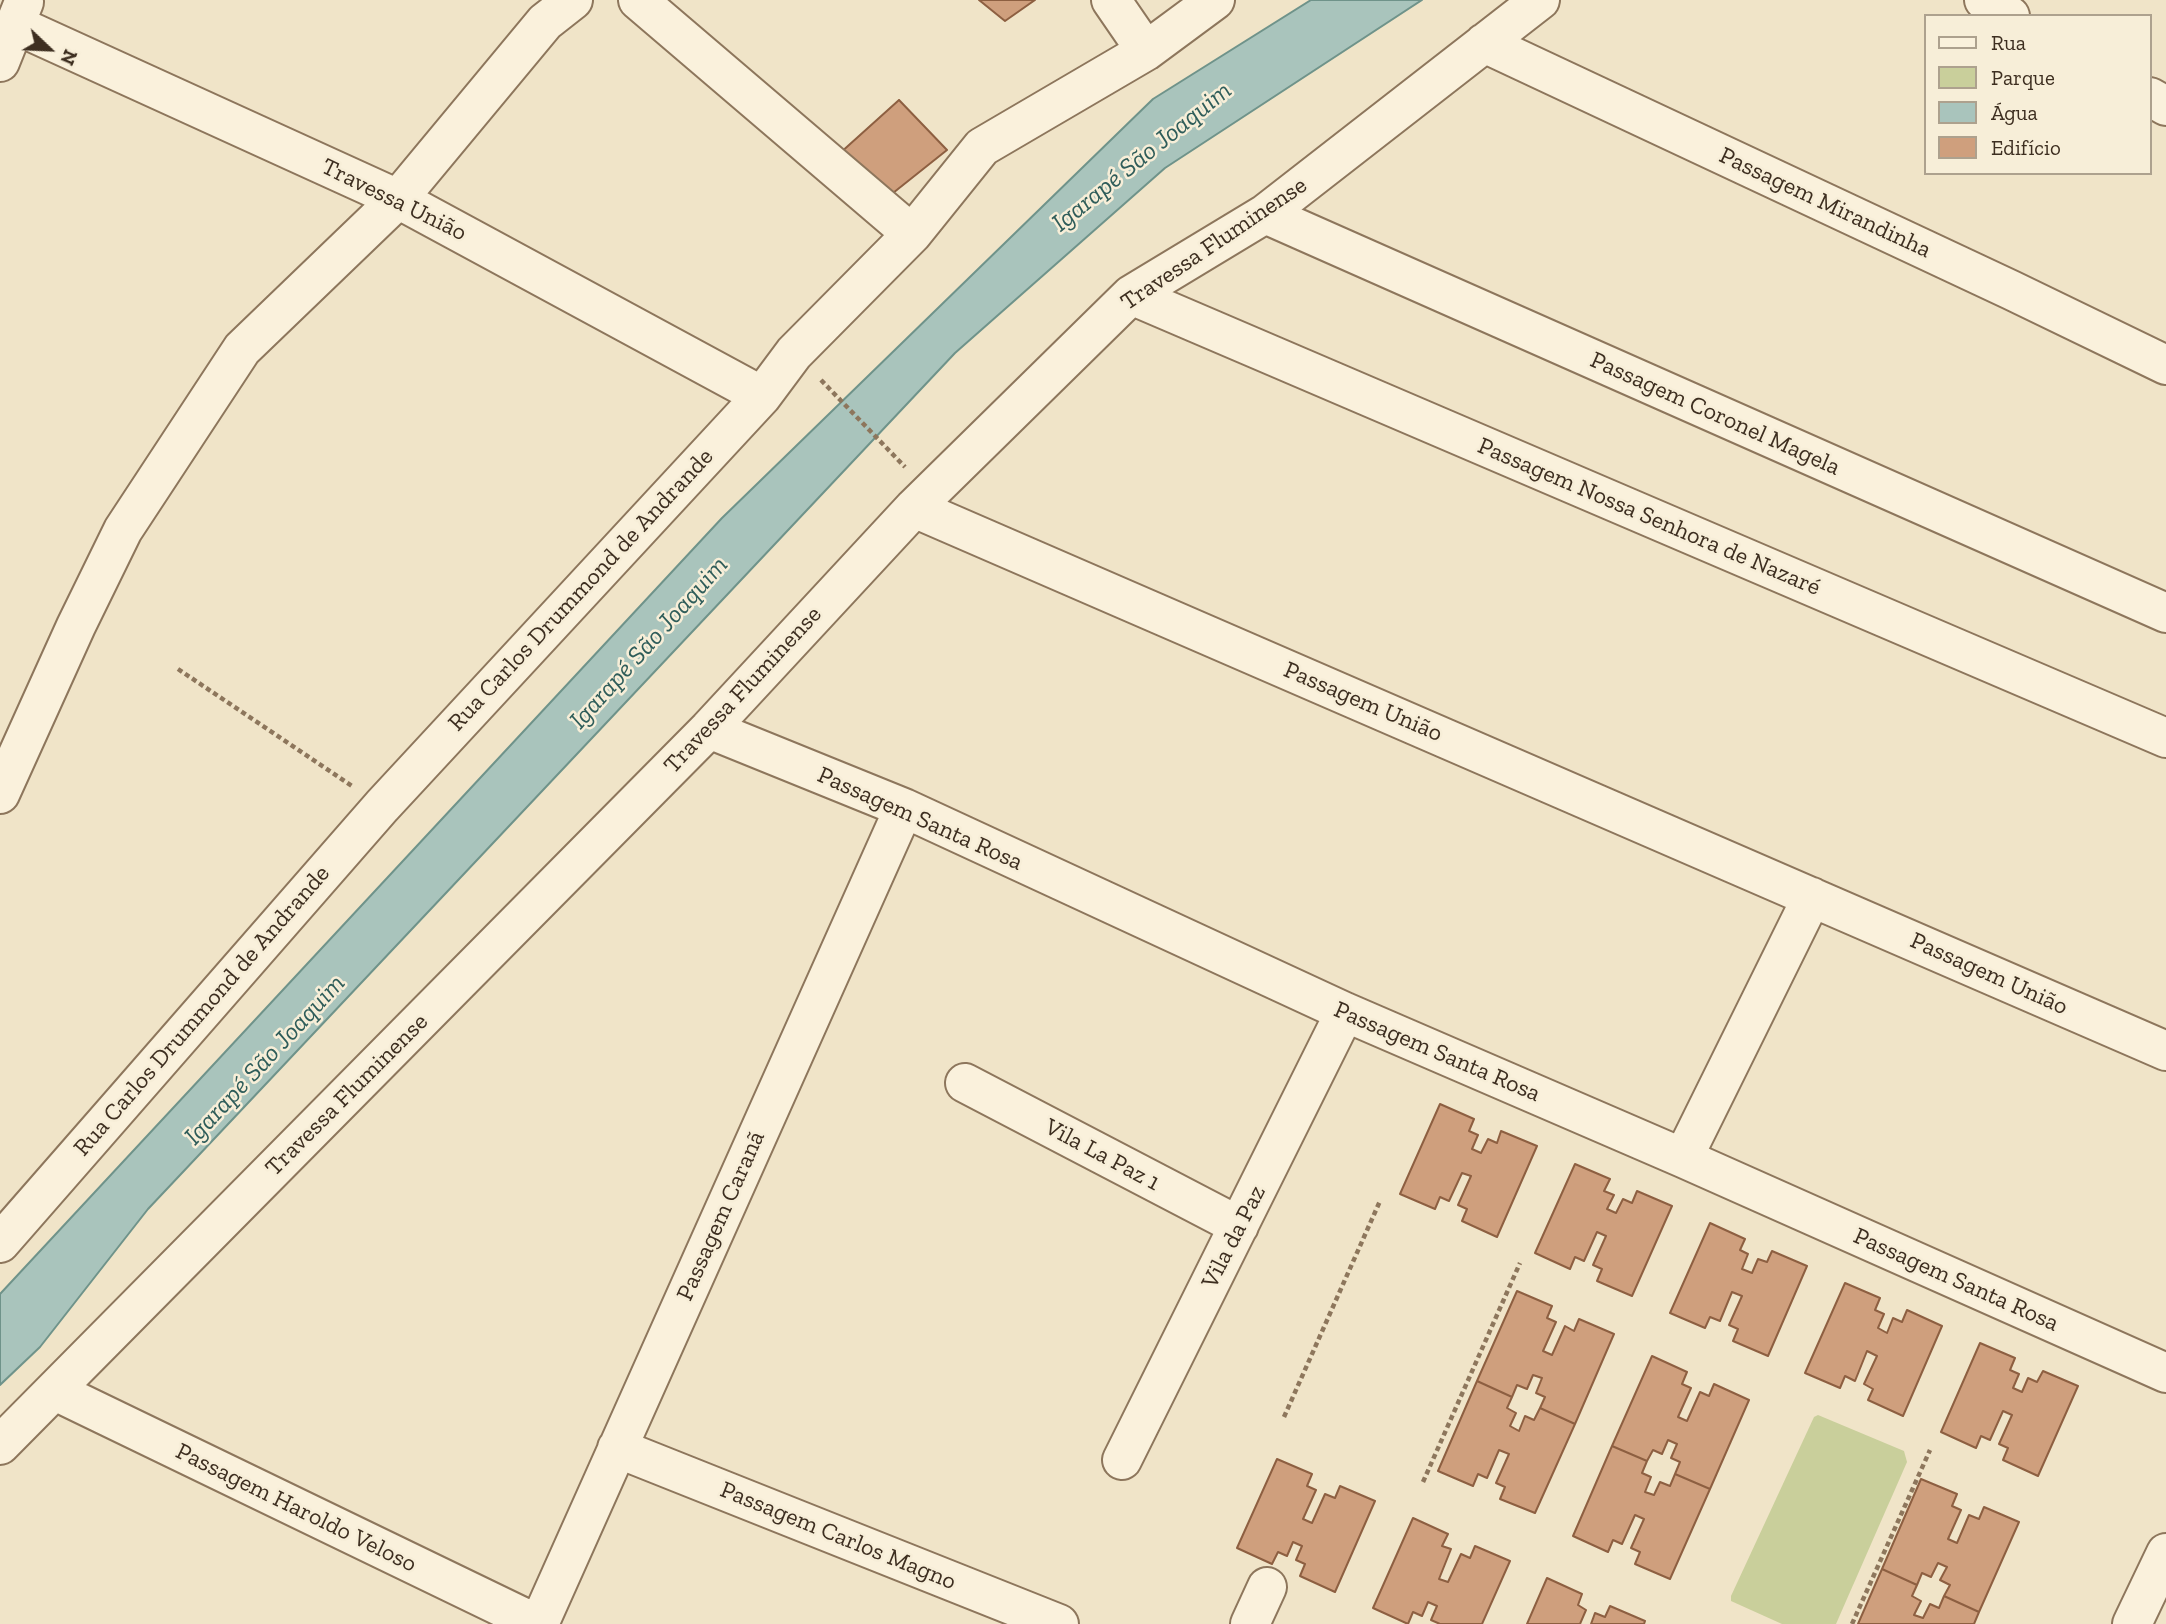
<!DOCTYPE html>
<meta charset="utf-8">
<style>
body{margin:0}
#map{position:relative;width:2166px;height:1624px;overflow:hidden;background:#f0e4c8;font-family:"Zilla Slab",serif}
canvas{display:block}
.legend{position:absolute;left:1924px;top:14px;width:228px;height:161px;box-sizing:border-box;background:#f7eed8;border:2px solid #ada18e;margin:0;padding:9px 12px;list-style:none;font-size:21px;color:#3d2e20}
.legend li{display:flex;align-items:center;gap:14px;height:35px}
.legend b{width:35px;border:2px solid #ada18e}
.north{position:absolute;left:14px;top:14px;width:70px;height:70px;-webkit-text-stroke:5px #f7eed8;paint-order:stroke;rotate:113deg;font-size:19px;font-weight:700;line-height:28px;text-align:center;color:#3d2e20}
.north::after{content:'';display:block;margin:auto;width:24px;height:32px;background:#3d2e20;clip-path:polygon(50% 0,100% 100%,50% 72%,0 100%)}
</style>
<div id="map">
<canvas width="2166" height="1624"></canvas>
<ul class="legend">
<li><b style="height:9px;background:#faf1dc"></b>Rua</li>
<li><b style="height:19px;background:#c9cf9b"></b>Parque</li>
<li><b style="height:19px;background:#a9c4bc"></b>Água</li>
<li><b style="height:19px;background:#cf9f7d"></b>Edifício</li>
</ul>
<div class="north">N</div>
</div>
<script>
const ctx = document.querySelector('canvas').getContext('2d');
ctx.lineJoin = 'round';
function fill(path, color) {
  ctx.fillStyle = color;
  ctx.fill(path, 'evenodd');
}
function toPath(rows) {
  const path = new Path2D();
  for (const r of rows) {
    path.moveTo(r[0], r[1]);
    for (let i = 2; i < r.length; i += 2) path.lineTo(r[i], r[i + 1]);
  }
  return path;
}
function stroke(path, color, width, dash) {
  ctx.strokeStyle = color;
  ctx.lineWidth = width;
  ctx.lineCap = dash ? 'butt' : 'round';
  ctx.setLineDash(dash || []);
  ctx.stroke(path);
}
function label(font, color, halo, rows, align = 'center') {
  ctx.font = font + ' "Zilla Slab",serif';
  ctx.lineWidth = 5;
  ctx.setLineDash([]);
  ctx.textBaseline = 'middle';
  ctx.strokeStyle = halo;
  ctx.fillStyle = color;
  for (const [text, x, y, turn = 0] of rows) {
    ctx.save();
    ctx.translate(x, y);
    ctx.rotate((+turn || 0) * Math.PI / 180);
    ctx.textAlign = isNaN(turn) ? turn : align;
    if (halo) ctx.strokeText(text, 0, 0);
    ctx.fillText(text, 0, 0);
    ctx.restore();
  }
}
fill(toPath([
 [1818,1415,1904,1451,1907,1462,1836,1624,1782,1624,1731,1601,1731,1596,1814,1417]
]), '#c9cf9b');
const water = toPath([
 [1311,0,1422,0,1165,168,955,353,148,1209,40,1347,0,1385,0,1294,722,518,1153,99,1311,0]
]);
fill(water, '#a9c4bc');
stroke(water, '#6f938a', 2);
const building = toPath([
 [979,0,1035,0,1005,21,979,0],
 [899,100,947,150,893,193,839,154,899,100],
 [1440,1104,1474,1119,1469,1131,1478,1135,1472,1149,1481,1153,1488,1139,1497,1143,1501,1131,1537,1146,1497,1237,1462,1221,1467,1209,1458,1205,1471,1176,1462,1173,1449,1201,1440,1197,1435,1209,1400,1194,1440,1104],
 [1575,1164,1610,1179,1604,1191,1614,1195,1607,1209,1616,1213,1623,1199,1632,1203,1637,1191,1672,1206,1632,1296,1597,1281,1602,1269,1593,1265,1606,1236,1597,1232,1584,1261,1575,1257,1570,1269,1535,1253,1575,1164],
 [1710,1223,1745,1239,1740,1250,1748,1254,1742,1269,1752,1273,1758,1259,1767,1262,1772,1251,1807,1266,1768,1356,1733,1341,1738,1329,1729,1325,1742,1296,1732,1292,1720,1321,1710,1317,1705,1328,1670,1313,1710,1223],
 [1845,1283,1880,1298,1875,1310,1884,1314,1878,1328,1887,1333,1893,1318,1902,1322,1907,1310,1942,1326,1903,1416,1868,1400,1873,1389,1864,1384,1877,1356,1867,1351,1855,1381,1845,1376,1840,1388,1805,1373,1845,1283],
 [1517,1291,1552,1306,1547,1318,1556,1322,1543,1351,1552,1355,1565,1326,1574,1331,1579,1319,1614,1334,1575,1424,1540,1408,1545,1397,1536,1393,1542,1378,1533,1375,1527,1389,1517,1385,1512,1397,1477,1381,1517,1291],
 [1980,1343,2015,1358,2010,1370,2019,1374,2013,1388,2022,1392,2028,1378,2037,1382,2043,1371,2078,1386,2038,1476,2003,1460,2008,1448,1999,1444,2012,1415,2003,1411,1990,1440,1981,1436,1976,1448,1941,1432,1980,1343],
 [1652,1356,1687,1372,1682,1384,1691,1388,1678,1417,1687,1421,1700,1392,1709,1396,1714,1384,1749,1400,1710,1489,1675,1474,1680,1462,1671,1458,1677,1444,1668,1440,1662,1454,1653,1450,1647,1461,1612,1446,1652,1356],
 [1477,1381,1512,1397,1507,1408,1516,1413,1510,1426,1519,1431,1525,1416,1534,1420,1540,1408,1575,1424,1535,1513,1500,1499,1505,1487,1496,1483,1509,1454,1499,1450,1487,1478,1478,1474,1473,1486,1438,1471,1477,1381],
 [1612,1446,1647,1461,1642,1473,1651,1477,1645,1492,1654,1495,1660,1482,1670,1486,1675,1474,1710,1489,1670,1579,1635,1564,1640,1552,1631,1548,1644,1519,1635,1515,1622,1544,1613,1540,1608,1552,1573,1536,1612,1446],
 [1277,1459,1312,1474,1307,1486,1316,1490,1303,1519,1312,1523,1325,1494,1335,1498,1340,1486,1375,1501,1335,1592,1300,1576,1305,1564,1296,1560,1302,1546,1293,1542,1287,1556,1278,1552,1272,1564,1237,1548,1277,1459],
 [1921,1479,1957,1494,1952,1506,1961,1510,1948,1539,1957,1543,1969,1515,1979,1519,1984,1507,2019,1522,1979,1612,1944,1596,1950,1585,1940,1580,1947,1567,1938,1563,1931,1577,1922,1573,1917,1585,1882,1569,1921,1479],
 [1413,1518,1448,1534,1442,1546,1451,1549,1439,1579,1448,1582,1461,1554,1470,1558,1475,1546,1510,1561,1482,1624,1440,1624,1431,1620,1437,1606,1428,1602,1422,1616,1413,1612,1408,1624,1373,1608,1413,1518],
 [1882,1569,1917,1585,1912,1596,1921,1601,1914,1615,1923,1618,1930,1604,1939,1608,1944,1596,1979,1612,1974,1624,1858,1624,1882,1569],
 [1547,1578,1582,1594,1578,1605,1586,1610,1580,1624,1527,1624,1547,1578],
 [1610,1606,1645,1621,1644,1624,1591,1624,1595,1613,1605,1617,1610,1606]
]);
fill(building, '#cf9f7d');
stroke(building, '#8d5f41', 2);
const minor = toPath([
 [638,0,912,234],
 [1111,0,1146,51],
 [1984,0,2010,16],
 [16,25,398,199,762,396],
 [1484,43,2011,290,2166,365],
 [0,62,24,2],
 [2150,97,2166,106],
 [1265,214,2166,613],
 [1131,295,2166,738],
 [914,508,2166,1051],
 [709,729,904,808,1345,1012,1683,1158,2166,1373],
 [0,794,76,626,123,530,242,349,398,199,545,22,573,0],
 [965,1083,1239,1226],
 [1683,1158,1812,897],
 [0,1243,382,806,762,396,794,353,912,234,982,147,1146,51,1215,0],
 [55,1391,537,1624],
 [0,1445,709,729,914,508,1131,295,1265,214,1540,0],
 [617,1448,1059,1624],
 [1122,1460,1345,1012],
 [539,1624,904,808],
 [1250,1624,1267,1587],
 [2132,1624,2166,1553]
]);
stroke(minor, '#8d765c', 42);
stroke(toPath([
 [821,380,905,467],
 [178,669,352,786],
 [1284,1417,1380,1201],
 [1423,1482,1520,1263],
 [1852,1624,1930,1450]
]), '#8d765c', 4.5, [5, 3.5]);
stroke(minor, '#faf1dc', 38);
label('24px', '#3d2e20', '#f7eed8', [
 ["Travessa União",394,200,26],
 ["Passagem Mirandinha",1825,203,25],
 ["Travessa Fluminense",1214,244,-34],
 ["Passagem Coronel Magela",1715,414,24],
 ["Passagem Nossa Senhora de Nazaré",1649,517,23],
 ["Rua Carlos Drummond de Andrande",581,590,-47],
 ["Travessa Fluminense",743,690,-47],
 ["Passagem União",1363,702,23],
 ["Passagem Santa Rosa",920,819,24],
 ["Passagem União",1989,974,24],
 ["Rua Carlos Drummond de Andrande",202,1011,-49],
 ["Passagem Santa Rosa",1437,1052,23],
 ["Travessa Fluminense",347,1095,-45],
 ["Vila La Paz 1",1102,1155,28],
 ["Passagem Caranã",721,1216,-66],
 ["Vila da Paz",1234,1237,-63],
 ["Passagem Santa Rosa",1956,1280,24],
 ["Passagem Haroldo Veloso",296,1508,26],
 ["Passagem Carlos Magno",838,1536,22]
]);
label('italic 26px', '#2f5d5a', '#f7eed8', [
 ["Igarapé São Joaquim",1142,157,-39],
 ["Igarapé São Joaquim",649,643,-48],
 ["Igarapé São Joaquim",265,1060,-47]
]);
</script>
